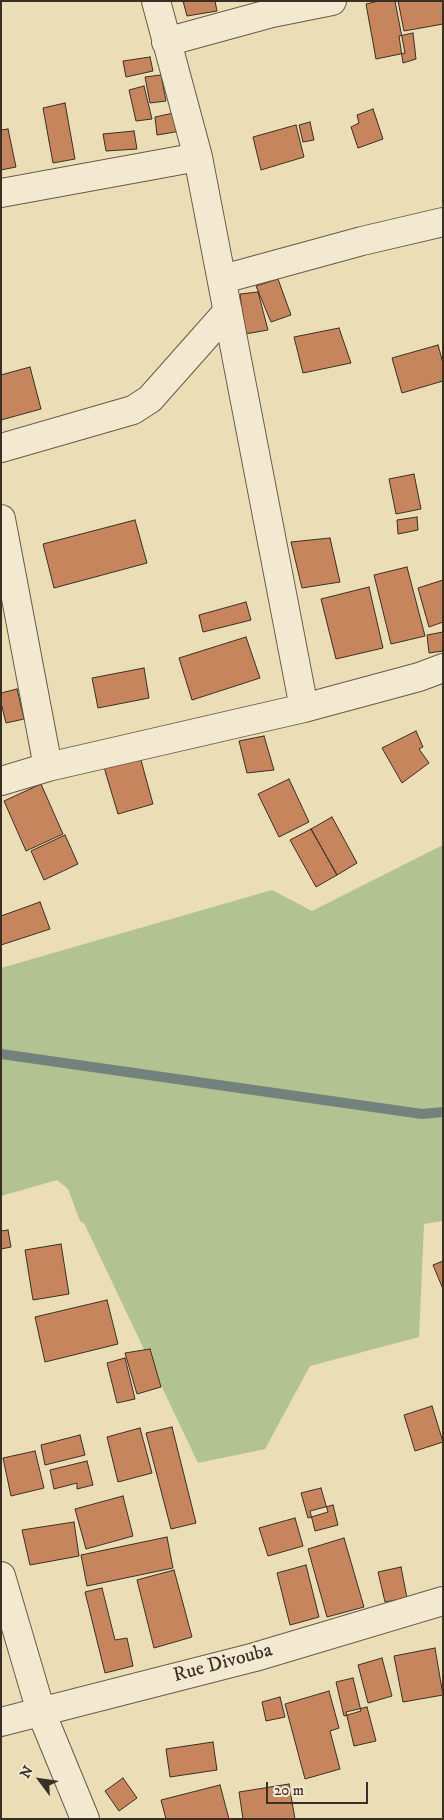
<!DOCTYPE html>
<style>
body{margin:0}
#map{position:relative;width:444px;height:1820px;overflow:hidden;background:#ebddb6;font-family:"IM FELL DW Pica",serif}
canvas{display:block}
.frame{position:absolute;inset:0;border:2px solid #3a2f25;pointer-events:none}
.north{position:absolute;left:15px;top:1755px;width:50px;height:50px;-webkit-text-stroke:4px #f2e9d0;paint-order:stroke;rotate:301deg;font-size:14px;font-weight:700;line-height:20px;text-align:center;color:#3a2f25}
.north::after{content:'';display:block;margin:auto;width:18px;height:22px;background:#3a2f25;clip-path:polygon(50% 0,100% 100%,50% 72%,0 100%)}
.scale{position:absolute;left:266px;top:1782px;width:102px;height:22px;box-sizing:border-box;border:2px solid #3a2f25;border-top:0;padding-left:6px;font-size:15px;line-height:18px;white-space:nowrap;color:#3a2f25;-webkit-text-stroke:4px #f2e9d0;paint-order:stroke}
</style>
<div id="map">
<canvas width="444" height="1820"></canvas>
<div class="frame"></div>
<div class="north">N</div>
<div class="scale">20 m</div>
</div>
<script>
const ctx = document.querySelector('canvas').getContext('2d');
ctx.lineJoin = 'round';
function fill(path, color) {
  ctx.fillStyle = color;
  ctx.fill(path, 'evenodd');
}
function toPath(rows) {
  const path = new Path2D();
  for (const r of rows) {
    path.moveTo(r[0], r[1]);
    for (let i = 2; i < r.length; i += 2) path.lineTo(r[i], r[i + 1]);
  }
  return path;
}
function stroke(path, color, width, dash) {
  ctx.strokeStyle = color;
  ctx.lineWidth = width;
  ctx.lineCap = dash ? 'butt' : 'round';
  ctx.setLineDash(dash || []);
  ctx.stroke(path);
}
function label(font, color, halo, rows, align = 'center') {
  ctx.font = font + ' "IM FELL DW Pica",serif';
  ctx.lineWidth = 5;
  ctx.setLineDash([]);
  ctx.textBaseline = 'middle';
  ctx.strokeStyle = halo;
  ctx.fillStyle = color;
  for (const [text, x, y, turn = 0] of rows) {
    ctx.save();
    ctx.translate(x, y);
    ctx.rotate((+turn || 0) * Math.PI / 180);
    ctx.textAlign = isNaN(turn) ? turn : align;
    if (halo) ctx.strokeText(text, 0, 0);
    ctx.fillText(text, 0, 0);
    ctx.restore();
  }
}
fill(toPath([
 [443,845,443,1221,424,1224,419,1337,310,1366,265,1449,198,1463,84,1223,80,1221,68,1189,57,1180,1,1196,1,968,272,890,312,911]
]), '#b3c291');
stroke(toPath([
 [1,1054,422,1114,443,1112]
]), '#74827d', 10);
const building = toPath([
 [183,1,215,1,217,11,187,16,183,1],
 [379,1,395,1,405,53,376,59,366,4,379,1],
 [398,1,443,1,443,24,404,31,398,1],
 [413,33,416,59,403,63,399,36,413,33],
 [150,57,153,71,126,77,123,61,150,57],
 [161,75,166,101,150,103,145,77,161,75],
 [144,86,152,119,136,121,129,90,144,86],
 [65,103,75,159,53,163,43,108,65,103],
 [373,109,383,139,358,148,351,127,359,123,357,115,373,109],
 [183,111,187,130,157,135,155,117,183,111],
 [310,122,314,140,303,142,299,125,310,122],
 [296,125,304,157,261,170,253,137,296,125],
 [8,129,16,167,1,170,1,130,8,129],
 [134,131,137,149,106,151,103,134,134,131],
 [278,279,291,315,271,322,256,286,278,279],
 [258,292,268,330,245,334,240,294,258,292],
 [339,328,351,363,303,373,294,337,339,328],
 [438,345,443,363,443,381,402,393,392,358,438,345],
 [30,367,41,409,1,420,1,375,30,367],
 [414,474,421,509,396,514,389,479,414,474],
 [417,517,418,530,398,534,397,520,417,517],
 [135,520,147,563,54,588,43,544,135,520],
 [330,538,340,582,302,588,291,542,330,538],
 [407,567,425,636,391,644,374,575,407,567],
 [443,580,443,622,429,627,418,588,443,580],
 [369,587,383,648,336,659,321,599,369,587],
 [246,602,251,620,203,632,199,615,246,602],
 [443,632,443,651,429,653,427,635,443,632],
 [246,637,260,678,192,700,179,658,246,637],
 [144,668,149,698,98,708,92,678,144,668],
 [17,689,24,719,6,723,1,703,1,693,17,689],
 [416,731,423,747,419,749,429,763,402,783,382,748,416,731],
 [264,736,274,770,247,773,239,741,264,736],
 [139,753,153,804,118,814,103,764,139,753],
 [289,779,309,822,279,837,258,794,289,779],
 [41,784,63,834,26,851,4,801,41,784],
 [332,817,357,863,337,875,311,829,332,817],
 [311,829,337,875,316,887,290,840,311,829],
 [65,835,78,864,44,880,31,851,65,835],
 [40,902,50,929,1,945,1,916,40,902],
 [8,1230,11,1247,1,1249,1,1231,8,1230],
 [61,1244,69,1294,33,1300,25,1250,61,1244],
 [443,1261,443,1289,433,1265,443,1261],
 [107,1300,118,1344,45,1362,35,1317,107,1300],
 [150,1349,161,1387,137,1394,125,1353,150,1349],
 [125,1358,135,1399,117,1403,107,1363,125,1358],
 [432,1406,443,1442,415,1451,404,1415,432,1406],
 [172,1427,196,1523,171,1529,146,1433,172,1427],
 [140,1428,152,1473,118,1482,107,1437,140,1428],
 [80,1435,85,1455,45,1465,41,1445,80,1435],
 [35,1451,44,1488,11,1496,3,1458,35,1451],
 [87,1461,93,1485,77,1489,77,1483,54,1489,50,1470,87,1461],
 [321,1488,328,1512,308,1518,301,1493,321,1488],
 [123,1496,133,1536,86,1549,75,1509,123,1496],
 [333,1505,338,1525,315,1531,310,1511,333,1505],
 [295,1518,303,1546,268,1556,259,1528,295,1518],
 [74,1522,79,1556,30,1565,22,1530,74,1522],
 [167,1537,173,1568,87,1586,81,1555,167,1537],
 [344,1538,364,1607,327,1617,308,1549,344,1538],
 [306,1565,319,1617,290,1625,277,1573,306,1565],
 [401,1567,407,1598,385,1602,378,1572,401,1567],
 [174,1570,192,1637,154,1648,137,1580,174,1570],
 [102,1588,115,1640,127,1638,133,1666,105,1673,85,1592,102,1588],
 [435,1648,443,1695,403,1702,394,1656,435,1648],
 [382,1658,392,1696,368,1703,358,1665,382,1658],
 [353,1678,361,1711,344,1716,336,1682,353,1678],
 [329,1691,339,1728,330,1731,340,1769,305,1779,285,1704,329,1691],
 [280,1697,285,1717,266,1721,262,1702,280,1697],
 [367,1707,376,1741,354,1746,346,1712,367,1707],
 [213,1742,217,1770,170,1777,166,1749,213,1742],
 [123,1778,137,1798,119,1811,105,1791,123,1778],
 [289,1784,295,1819,243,1819,239,1792,289,1784],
 [220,1785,229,1819,166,1819,161,1800,220,1785]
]);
fill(building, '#c7855d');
stroke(building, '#3a2f25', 1);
const minor = toPath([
 [156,1,198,157,304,708],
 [166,42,272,13,332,1],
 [1,193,198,157],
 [223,279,362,241,443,222],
 [1,448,133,410,150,399,228,311],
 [1,519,48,767],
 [1,781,48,767,304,708,419,677,443,668],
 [1,1576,41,1712,85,1819],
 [1,1722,255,1657,443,1601]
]);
stroke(minor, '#665a49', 30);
stroke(minor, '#f2e9d0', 28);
label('20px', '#3a2f25', '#f2e9d0', [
 ["Rue Divouba",223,1664,-15]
]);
</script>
